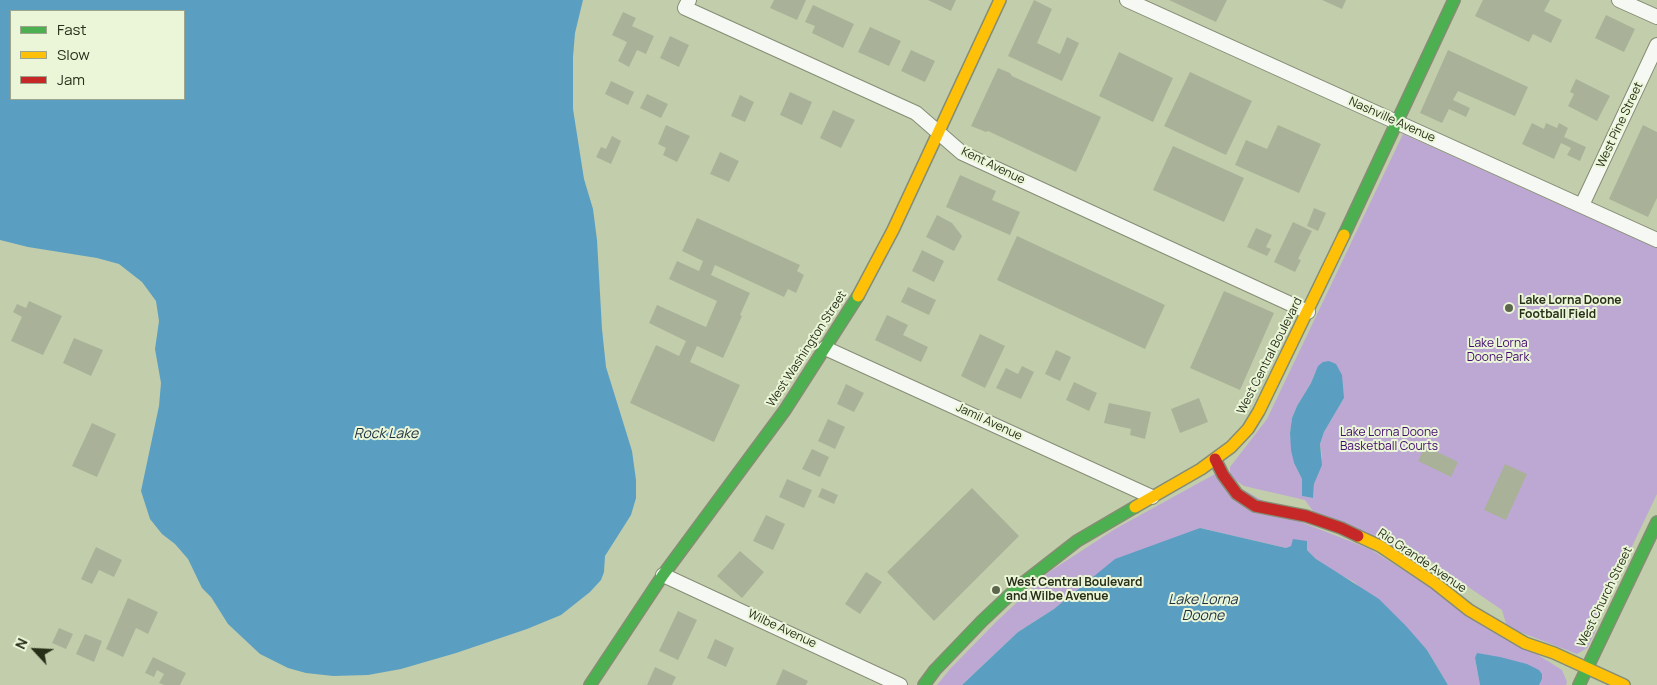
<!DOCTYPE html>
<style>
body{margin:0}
#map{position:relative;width:1657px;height:685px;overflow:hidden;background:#c2cdac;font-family:Manrope,sans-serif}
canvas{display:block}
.legend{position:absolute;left:10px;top:10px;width:175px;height:90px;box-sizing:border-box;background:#ebf6d9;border:1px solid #9da68c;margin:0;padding:6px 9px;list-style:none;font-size:15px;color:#272f18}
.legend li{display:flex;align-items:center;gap:10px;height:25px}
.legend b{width:25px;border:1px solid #9da68c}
.north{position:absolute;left:10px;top:625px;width:50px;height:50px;-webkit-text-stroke:4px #ebf6d9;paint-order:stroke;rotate:295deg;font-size:14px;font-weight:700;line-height:20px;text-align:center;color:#272f18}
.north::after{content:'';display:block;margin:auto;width:18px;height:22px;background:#272f18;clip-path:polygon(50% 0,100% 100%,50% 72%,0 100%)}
</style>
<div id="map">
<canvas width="1657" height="685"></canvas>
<ul class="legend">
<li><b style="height:6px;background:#4caf50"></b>Fast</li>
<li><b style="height:6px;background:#ffc107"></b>Slow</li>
<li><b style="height:6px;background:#c62828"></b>Jam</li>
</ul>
<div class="north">N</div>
</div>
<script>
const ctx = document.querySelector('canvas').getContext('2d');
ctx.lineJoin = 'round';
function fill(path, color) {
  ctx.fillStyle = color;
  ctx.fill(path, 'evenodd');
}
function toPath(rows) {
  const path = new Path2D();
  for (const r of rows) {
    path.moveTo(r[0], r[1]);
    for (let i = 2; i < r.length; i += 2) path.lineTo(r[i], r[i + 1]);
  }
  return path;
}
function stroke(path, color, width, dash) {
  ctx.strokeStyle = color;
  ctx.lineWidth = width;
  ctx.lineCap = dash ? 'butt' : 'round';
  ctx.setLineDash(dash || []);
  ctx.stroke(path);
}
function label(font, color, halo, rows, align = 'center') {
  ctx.font = font + ' Manrope,sans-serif';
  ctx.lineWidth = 4;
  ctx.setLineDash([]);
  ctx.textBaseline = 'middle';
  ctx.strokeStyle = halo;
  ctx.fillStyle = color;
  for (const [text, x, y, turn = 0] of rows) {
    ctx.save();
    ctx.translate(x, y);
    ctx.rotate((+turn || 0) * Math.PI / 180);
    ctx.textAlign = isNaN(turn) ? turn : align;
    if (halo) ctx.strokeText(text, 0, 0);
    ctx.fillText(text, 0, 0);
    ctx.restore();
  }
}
fill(toPath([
 [1403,134,1657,248,1657,494,1595,624,1596,630,1587,648,1577,654,1507,627,1502,610,1420,554,1425,569,1315,514,1305,500,1244,486,1230,477,1230,467,1267,419],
 [1315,373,1344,398,1324,432,1320,444,1322,457,1314,484,1313,498,1302,496,1302,479,1294,463,1290,433,1292,418,1297,406,1311,383],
 [1215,474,1301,522,1370,549,1562,670,1567,682,1566,685,1539,685,1542,679,1475,658,1480,685,1448,685,1427,650,1354,582,1333,571,1316,559,1307,550,1306,541,1294,540,1291,546,1286,548,1200,528,1054,609,1018,632,962,685,937,685,950,669,996,622,1049,572,1115,529]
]), '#bda8d4');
fill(toPath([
 [0,0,583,0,575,33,573,57,573,109,584,179,593,209,597,240,602,329,606,367,632,451,636,480,636,498,631,515,605,556,604,572,601,580,590,592,561,615,527,629,456,653,401,669,368,675,333,676,306,673,288,668,260,654,228,624,211,597,202,588,188,559,175,544,162,534,150,519,141,491,159,406,161,383,155,349,159,321,156,301,142,282,119,264,97,258,28,247,0,240],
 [11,11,184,11,184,99,11,99],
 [1329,361,1336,364,1342,375,1344,398,1324,432,1320,444,1322,465,1314,484,1313,498,1302,496,1302,479,1294,463,1291,450,1290,433,1292,418,1297,406,1311,383,1318,366,1323,362],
 [1200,528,1286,548,1291,546,1293,539,1307,541,1307,550,1316,559,1379,599,1406,626,1427,650,1448,685,962,685,1018,632,1054,609,1115,559],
 [1477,653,1500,657,1527,664,1539,670,1542,674,1542,679,1539,685,1480,685,1475,658]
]), '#5a9fc2');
fill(toPath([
 [774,0,806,0,797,20,770,8],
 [928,0,956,0,951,11],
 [1034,0,1052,9,1037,43,1060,54,1067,37,1079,43,1062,81,1008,56],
 [1169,0,1227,0,1216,22],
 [1322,0,1346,0,1342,9],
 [1483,0,1550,0,1544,11,1562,20,1551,43,1533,34,1529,42,1475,16],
 [813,5,854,24,843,48,812,33,815,26,805,22],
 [623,12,636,18,632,26,654,36,646,54,637,50,629,67,618,61,627,42,612,35],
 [1606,15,1635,29,1624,52,1595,38],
 [870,27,901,41,889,66,858,52],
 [670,36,689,45,679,67,660,58],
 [911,50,935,61,925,82,901,71],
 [1448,50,1528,87,1515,116,1458,91,1453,100,1470,108,1466,117,1449,109,1442,123,1420,113],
 [1119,52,1173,78,1153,122,1099,96],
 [998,68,1010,73,1012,76,1101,117,1076,172,988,131,986,132,971,126],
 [1190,72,1252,101,1226,155,1164,126],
 [1576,79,1610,96,1597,121,1568,106,1574,94,1570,92],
 [611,81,634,92,628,105,605,94],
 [790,92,812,102,802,125,780,115],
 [647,94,668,104,661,118,640,108],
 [740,95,754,102,745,122,731,116],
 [833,110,855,120,841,148,820,138],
 [1532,123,1544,129,1546,123,1557,128,1559,123,1568,128,1564,137,1586,147,1580,161,1567,155,1571,148,1561,143,1554,159,1522,144],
 [666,125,690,136,677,162,663,155,666,148,658,144],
 [1278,125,1321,144,1299,193,1235,165,1246,140,1267,149],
 [1643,125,1657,132,1657,198,1648,217,1609,199],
 [612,136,621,141,611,164,596,157,601,147,606,149],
 [1173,146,1244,178,1224,222,1153,190],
 [720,152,739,161,729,182,710,174],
 [960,175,996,191,992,200,1020,212,1010,235,946,207],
 [1314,208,1326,213,1318,231,1307,226],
 [937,215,952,223,962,236,954,251,926,237],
 [697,218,800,265,797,271,804,275,796,293,788,289,784,297,715,265,711,275,750,293,740,315,742,316,723,358,697,346,690,362,740,385,714,442,630,403,656,345,679,356,686,341,649,323,657,305,706,327,717,301,669,279,677,261,699,271,703,261,682,251],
 [1293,222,1312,231,1298,259,1301,260,1295,272,1274,262],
 [1256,228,1272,235,1266,247,1271,249,1267,256,1247,247],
 [1017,236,1165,305,1145,349,997,280],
 [922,250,944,261,934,282,912,271],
 [908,287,936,300,929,315,901,302],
 [1224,291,1274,313,1240,390,1190,368],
 [29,301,62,316,43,355,11,341,22,317,13,312,17,304,26,308],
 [887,315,908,325,903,335,928,347,921,362,875,340],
 [980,334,1005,346,985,388,961,376],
 [74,338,103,350,91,376,63,363],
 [1056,350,1071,357,1060,381,1045,374],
 [1022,366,1034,372,1021,399,996,388,1006,368,1018,374],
 [1074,382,1097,393,1089,411,1066,400],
 [846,384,864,393,854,412,837,404],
 [1199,398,1208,422,1180,433,1171,409],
 [1109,403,1151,412,1145,439,1130,435,1131,429,1104,423],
 [828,419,845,427,835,449,818,441],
 [92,423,116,434,97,477,72,466],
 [1425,446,1458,462,1451,477,1418,461],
 [812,449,829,457,820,477,802,469],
 [1505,464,1527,474,1506,520,1484,510],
 [787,479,812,490,804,508,779,497],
 [822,488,838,495,834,504,818,497],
 [972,488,1019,536,934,621,887,572],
 [766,515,785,524,773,550,753,541],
 [96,547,122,560,114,577,99,570,92,584,81,579],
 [740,551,764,572,742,598,717,576],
 [866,572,882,582,860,614,845,604],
 [128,598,158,612,148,634,136,628,123,657,106,649],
 [678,611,697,620,678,660,659,651],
 [59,628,73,634,66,649,52,643],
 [85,634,102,641,94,662,76,654],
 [715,639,734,648,726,667,707,658],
 [153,657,186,673,180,685,164,685,159,683,164,674,157,670,154,677,145,673],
 [655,667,676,677,672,685,647,685],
 [783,669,808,681,806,685,776,685]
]), '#a9b298');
const street = toPath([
 [689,0,685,8,916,113,962,153,1308,312],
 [1127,0,1657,240],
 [1619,0,1657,17],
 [1582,205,1657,45],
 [825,348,1152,497],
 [663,575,900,685]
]);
const fast = toPath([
 [1344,235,1454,0],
 [590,685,663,575,785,410,858,296],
 [924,685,935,670,982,621,1018,587,1077,541,1135,507],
 [1579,685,1657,522]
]);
const slow = toPath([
 [858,296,893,230,1000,0],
 [1135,507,1201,469,1231,447,1248,429,1259,411,1344,235],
 [1358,536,1380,546,1435,583,1469,610,1525,643,1554,653,1624,685]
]);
const jam = toPath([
 [1215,459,1223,475,1237,494,1255,506,1306,516,1341,528,1358,536]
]);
stroke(street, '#858d74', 16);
stroke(fast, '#858d74', 14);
stroke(slow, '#858d74', 14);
stroke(jam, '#858d74', 14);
stroke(street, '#f6f8f3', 14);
stroke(fast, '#4caf50', 11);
stroke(slow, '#ffc107', 11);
stroke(jam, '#c62828', 11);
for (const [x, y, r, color] of [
 [1509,308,5,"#5d664c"],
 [996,590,5,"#5d664c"]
]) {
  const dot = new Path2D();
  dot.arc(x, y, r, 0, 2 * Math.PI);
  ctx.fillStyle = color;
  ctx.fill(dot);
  stroke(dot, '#ebf6d9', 2);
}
label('12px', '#272f18', '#ebf6d9', [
 ["Nashville Avenue",1392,120,24],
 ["West Pine Street",1620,125,-65],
 ["Kent Avenue",993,166,26],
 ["West Washington Street",807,349,-57],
 ["West Central Boulevard",1270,356,-63],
 ["Jamil Avenue",989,422,25],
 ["Rio Grande Avenue",1422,561,34],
 ["West Church Street",1605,597,-64],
 ["Wilbe Avenue",782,629,25]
]);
label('bold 12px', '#272f18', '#ebf6d9', [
 ["Lake Lorna Doone",1519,301],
 ["Football Field",1519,315],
 ["West Central Boulevard",1006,583],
 ["and Wilbe Avenue",1006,597]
], 'left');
label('12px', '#42096e', '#ebf6d9', [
 ["Lake Lorna",1498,344],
 ["Doone Park",1498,358],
 ["Lake Lorna Doone",1389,433],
 ["Basketball Courts",1389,447]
]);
label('italic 14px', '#1b2f3f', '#ebf6d9', [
 ["Rock Lake",386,434],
 ["Lake Lorna",1203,600],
 ["Doone",1203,616]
]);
</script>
